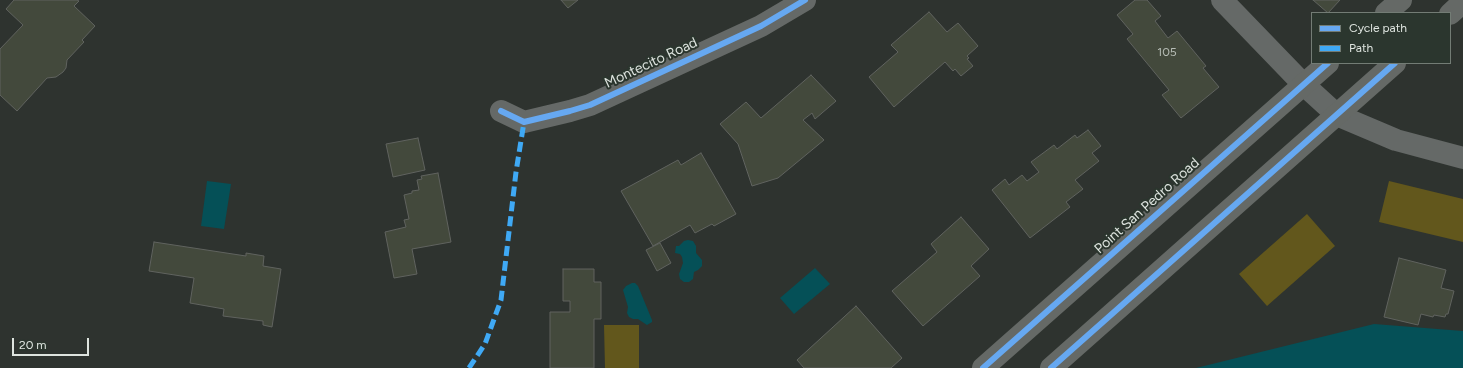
<!DOCTYPE html>
<style>
body{margin:0}
#map{position:relative;width:1463px;height:368px;overflow:hidden;background:#2e332f;font-family:Figtree,sans-serif}
canvas{display:block}
.legend{position:absolute;left:1311px;top:12px;width:140px;height:52px;box-sizing:border-box;background:#2b362e;border:1px solid #737c75;margin:0;padding:5px 7px;list-style:none;font-size:12px;color:#dee4df}
.legend li{display:flex;align-items:center;gap:8px;height:20px}
.legend b{width:20px;border:1px solid #737c75}
.scale{position:absolute;left:12px;top:338px;width:77px;height:18px;box-sizing:border-box;border:2px solid #dee4df;border-top:0;padding-left:5px;font-size:12px;line-height:14px;white-space:nowrap;color:#dee4df;-webkit-text-stroke:3px #2b362e;paint-order:stroke}
</style>
<div id="map">
<canvas width="1463" height="368"></canvas>
<ul class="legend">
<li><b style="height:5px;background:#66a8f1"></b>Cycle path</li>
<li><b style="height:5px;background:#3fa9f5"></b>Path</li>
</ul>
<div class="scale">20 m</div>
</div>
<script>
const ctx = document.querySelector('canvas').getContext('2d');
ctx.lineJoin = 'round';
function fill(path, color) {
  ctx.fillStyle = color;
  ctx.fill(path, 'evenodd');
}
function toPath(rows) {
  const path = new Path2D();
  for (const r of rows) {
    path.moveTo(r[0], r[1]);
    for (let i = 2; i < r.length; i += 2) path.lineTo(r[i], r[i + 1]);
  }
  return path;
}
function stroke(path, color, width, dash) {
  ctx.strokeStyle = color;
  ctx.lineWidth = width;
  ctx.lineCap = dash ? 'butt' : 'round';
  ctx.setLineDash(dash || []);
  ctx.stroke(path);
}
function label(font, color, halo, rows, align = 'center') {
  ctx.font = font + ' Figtree,sans-serif';
  ctx.lineWidth = 4;
  ctx.setLineDash([]);
  ctx.textBaseline = 'middle';
  ctx.strokeStyle = halo;
  ctx.fillStyle = color;
  for (const [text, x, y, turn = 0] of rows) {
    ctx.save();
    ctx.translate(x, y);
    ctx.rotate((+turn || 0) * Math.PI / 180);
    ctx.textAlign = isNaN(turn) ? turn : align;
    if (halo) ctx.strokeText(text, 0, 0);
    ctx.fillText(text, 0, 0);
    ctx.restore();
  }
}
fill(toPath([
 [1389,181,1463,199,1463,242,1379,222],
 [1307,214,1335,246,1267,306,1239,274],
 [604,325,639,325,639,368,605,368]
]), '#62571c');
fill(toPath([
 [207,181,231,184,224,229,201,226],
 [688,240,693,241,696,246,696,253,702,260,702,266,698,270,694,272,693,279,689,282,684,282,680,279,679,274,683,263,682,257,680,254,675,253,676,246,679,246,684,241],
 [815,268,830,284,794,314,780,298],
 [632,283,635,283,638,286,652,320,652,322,647,325,638,319,633,319,629,317,627,313,628,307,623,290,626,286],
 [1374,324,1463,331,1463,368,1196,368]
]), '#055057');
const building = toPath([
 [14,0,77,0,79,1,74,6,95,26,82,40,84,42,67,60,66,68,63,72,56,77,47,78,17,111,0,95,0,49,23,25,6,9,14,0],
 [561,0,578,0,568,8,561,0],
 [1135,0,1147,0,1161,16,1155,21,1168,38,1177,31,1206,66,1203,68,1219,87,1181,118,1162,95,1169,90,1127,39,1133,34,1117,15,1135,0],
 [1313,0,1340,0,1328,13,1313,0],
 [929,12,947,32,958,23,978,46,967,56,969,58,967,59,973,66,961,76,955,69,953,71,945,62,894,107,869,77,898,52,891,45,929,12],
 [811,75,836,101,815,119,812,113,803,120,824,140,778,178,752,186,738,144,720,124,746,102,761,118,811,75],
 [1088,130,1101,146,1092,153,1099,161,1075,180,1083,189,1066,202,1070,207,1030,238,992,190,1005,179,1009,185,1022,175,1027,181,1039,172,1031,162,1054,145,1057,149,1075,135,1077,138,1088,130],
 [418,138,425,170,393,177,386,144,418,138],
 [701,153,736,214,714,226,712,224,695,233,690,225,653,246,621,191,678,160,681,165,701,153],
 [438,173,451,242,412,249,417,274,394,278,385,232,406,227,404,220,409,219,404,195,412,193,412,191,419,190,417,180,422,179,421,176,438,173],
 [961,217,989,249,971,266,980,276,923,326,892,291,937,252,931,244,961,217],
 [154,242,246,256,246,253,264,256,263,266,281,269,272,327,263,325,263,321,223,316,224,309,190,303,194,278,149,271,154,242],
 [660,243,671,263,657,271,646,250,660,243],
 [1399,258,1446,270,1441,288,1454,291,1448,314,1446,314,1445,317,1434,315,1433,317,1421,314,1418,325,1384,317,1399,258],
 [563,269,594,269,594,282,601,282,601,319,594,319,594,368,550,368,550,312,570,312,570,301,563,301,563,269],
 [856,306,902,358,891,368,804,368,797,360,856,306]
]);
fill(building, '#43493c');
stroke(building, '#60635f', 1);
stroke(toPath([
 [1222,0,1303,84,1337,115,1396,140,1463,158],
 [501,111,524,122,570,111,590,105,761,26,805,0]
]), '#656967', 22);
stroke(toPath([
 [1386,13,1401,0],
 [1450,14,1463,2],
 [983,368,1328,63],
 [1051,368,1395,63]
]), '#656966', 22);
stroke(toPath([
 [469,368,485,344,501,300,516,172,524,122]
]), '#3fa9f5', 5, [10, 5]);
stroke(toPath([
 [501,111,524,122,570,111,590,105,761,26,805,0],
 [983,368,1328,63],
 [1051,368,1395,63]
]), '#66a8f1', 6);
label('12px', '#b7bdb6', null, [
 ["105",1167,52]
]);
label('14px', '#dee4df', '#2b362e', [
 ["Montecito Road",651,63,-25],
 ["Point San Pedro Road",1147,206,-42]
]);
</script>
